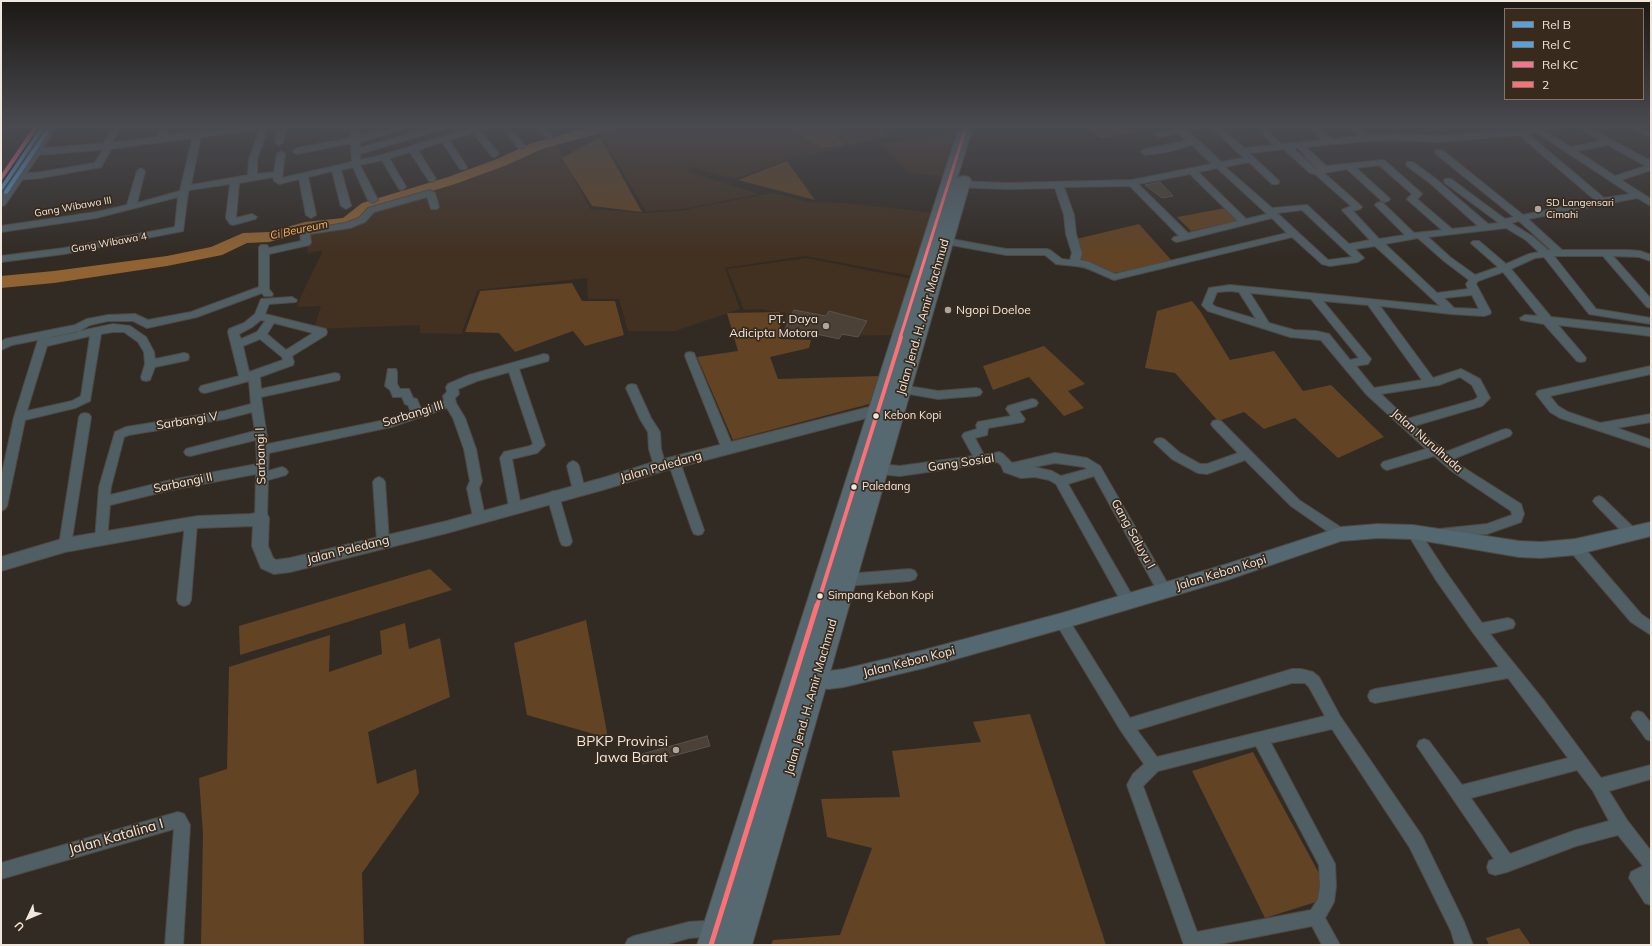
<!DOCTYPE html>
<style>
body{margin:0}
#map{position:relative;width:1652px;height:946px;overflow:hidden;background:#322b24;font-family:Mulish,sans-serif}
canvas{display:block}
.frame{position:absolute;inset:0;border:2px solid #f0e7de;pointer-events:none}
.legend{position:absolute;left:1504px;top:8px;width:140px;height:92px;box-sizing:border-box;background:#382b1e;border:1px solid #82766b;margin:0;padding:5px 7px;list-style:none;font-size:12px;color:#f0e7de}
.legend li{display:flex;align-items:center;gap:8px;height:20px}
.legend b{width:20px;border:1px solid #82766b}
.north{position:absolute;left:8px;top:898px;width:40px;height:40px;-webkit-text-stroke:3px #382b1e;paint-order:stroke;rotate:226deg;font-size:11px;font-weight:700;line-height:16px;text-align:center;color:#f0e7de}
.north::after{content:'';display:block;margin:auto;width:14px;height:18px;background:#f0e7de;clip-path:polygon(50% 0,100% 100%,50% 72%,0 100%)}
</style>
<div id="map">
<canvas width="1652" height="946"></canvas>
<div class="frame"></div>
<ul class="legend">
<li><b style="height:5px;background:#53a2e1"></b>Rel B</li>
<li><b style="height:5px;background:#53a2e1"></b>Rel C</li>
<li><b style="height:5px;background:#f67393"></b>Rel KC</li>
<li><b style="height:5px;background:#fc7176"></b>2</li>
</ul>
<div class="north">U</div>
</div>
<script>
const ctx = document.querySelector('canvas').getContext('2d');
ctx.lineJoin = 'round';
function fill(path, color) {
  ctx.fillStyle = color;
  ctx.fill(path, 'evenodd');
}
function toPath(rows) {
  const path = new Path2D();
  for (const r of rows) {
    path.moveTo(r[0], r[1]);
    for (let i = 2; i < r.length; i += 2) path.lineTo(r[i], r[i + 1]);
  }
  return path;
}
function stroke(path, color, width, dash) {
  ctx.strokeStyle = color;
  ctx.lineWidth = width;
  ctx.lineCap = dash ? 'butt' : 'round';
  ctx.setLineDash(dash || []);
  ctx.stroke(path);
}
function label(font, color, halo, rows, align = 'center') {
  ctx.font = font + ' Mulish,sans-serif';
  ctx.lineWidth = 3.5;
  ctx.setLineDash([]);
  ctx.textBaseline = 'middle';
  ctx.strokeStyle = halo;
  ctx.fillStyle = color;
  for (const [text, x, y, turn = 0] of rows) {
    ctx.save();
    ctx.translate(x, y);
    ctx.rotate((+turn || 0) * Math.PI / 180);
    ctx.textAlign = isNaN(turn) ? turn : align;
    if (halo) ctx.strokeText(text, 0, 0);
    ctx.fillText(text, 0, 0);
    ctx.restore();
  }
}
fill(toPath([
 [611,127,882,127,888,137,789,159,735,179,691,167,686,171,759,194,683,209,646,211,598,131],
 [963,132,947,177,907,172,881,144],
 [555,142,590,209,645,213,679,211,773,193,808,202,842,203,936,213,912,276,805,256,725,268,740,309,675,331,628,331,619,299,588,299,587,278,478,290,461,334,420,333,420,325,314,329,321,306,296,307,323,250,308,253,305,234,354,224,369,210],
 [807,258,912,279,895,335,783,337,786,313,759,309,744,310,727,269]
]), '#423020');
fill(toPath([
 [800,127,829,127,844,145,821,148,793,129],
 [1088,127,1134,127,1139,132,1100,138],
 [600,137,642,212,592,206,562,158],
 [787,161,815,200,738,180],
 [1226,208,1238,221,1191,231,1177,217],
 [1139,224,1173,262,1122,272,1103,274,1070,265,1077,253,1068,241],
 [572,283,582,301,615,301,624,335,585,346,573,331,515,352,499,333,465,332,480,291],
 [1192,301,1200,311,1230,360,1274,351,1303,391,1331,385,1384,437,1338,458,1295,418,1264,429,1244,412,1218,421,1175,373,1145,368,1157,311],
 [780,312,780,339,811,340,809,348,770,357,778,379,881,376,873,403,733,440,697,357,738,351,727,313],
 [1044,346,1085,384,1068,391,1084,408,1064,416,1029,377,993,390,983,366],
 [430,569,452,590,240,655,239,626],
 [586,620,608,738,527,715,514,643],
 [405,623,409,649,440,638,450,697,368,732,377,784,416,769,419,793,362,873,364,945,201,945,203,834,199,778,227,769,229,667,330,635,329,672,382,654,380,631],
 [1030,714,1106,945,771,945,773,940,840,935,872,848,827,837,821,799,900,797,892,751,981,742,973,722],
 [1253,752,1332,897,1265,918,1192,771],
 [1519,928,1531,945,1489,945,1486,938]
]), '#624323');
fill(toPath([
 [590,127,613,127,611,130,542,149,507,165,458,183,374,209,354,225,306,232,269,242,247,243,222,255,167,266,54,283,1,288,1,276,54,271,167,256,211,247,243,233,269,232,305,222,343,218,362,203,448,177,497,159,532,143,590,127]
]), '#916333');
const building = toPath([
 [1160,182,1173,196,1162,198,1145,185,1160,182],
 [794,310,826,316,829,311,867,321,858,337,842,334,839,339,803,331,799,337,783,334,794,310],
 [707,736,710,746,643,764,642,754,707,736]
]);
fill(building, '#4b4136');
stroke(building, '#59534d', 1);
const minor = toPath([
 [113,127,121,127,111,144,113,146,101,167,41,178,18,180,14,177,18,174,41,172,95,163,104,148,102,146,113,127],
 [162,127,169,128,164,139,160,142,156,139,162,127],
 [205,127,213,127,209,136,203,136,202,134,205,127],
 [260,127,268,127,257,160,257,174,274,172,277,154,281,151,285,154,282,178,352,162,351,143,297,154,293,151,297,148,351,138,351,127,359,127,359,136,395,127,407,127,406,129,360,142,360,148,432,127,444,127,443,129,360,154,360,160,382,155,474,127,487,127,486,129,480,130,499,154,495,157,492,156,473,133,449,140,467,167,466,169,460,169,442,142,418,150,436,179,432,182,429,181,410,152,389,158,406,187,402,190,399,189,382,160,360,165,378,200,373,203,368,200,353,167,341,170,351,206,346,209,341,206,332,171,308,177,316,215,311,218,306,215,299,179,279,184,274,181,273,177,239,183,236,218,252,214,257,217,255,219,233,225,230,224,226,218,230,184,189,190,188,193,183,231,64,254,1,262,1,256,64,248,175,227,178,197,96,218,1,232,1,226,96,212,127,205,137,171,141,168,145,171,137,203,180,191,193,135,197,132,201,135,191,185,248,175,249,160,260,127],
 [278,127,286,127,283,142,279,145,275,142,278,127],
 [502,127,510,127,525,146,524,148,518,148,502,127],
 [536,127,544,127,553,136,552,138,546,138,536,127],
 [1183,127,1199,127,1198,129,1186,131,1198,140,1221,162,1244,158,1211,127,1220,127,1244,148,1273,145,1256,127,1264,127,1281,144,1323,140,1309,127,1318,127,1332,139,1359,136,1349,127,1358,127,1368,135,1397,134,1438,136,1514,130,1514,127,1516,127,1522,129,1536,127,1553,127,1552,129,1545,130,1571,147,1601,141,1577,127,1587,127,1651,161,1651,170,1621,180,1651,199,1651,206,1637,198,1528,219,1562,250,1629,250,1640,251,1651,255,1651,261,1639,257,1613,256,1651,299,1651,308,1647,307,1603,256,1554,256,1596,309,1651,318,1651,324,1589,314,1544,257,1535,258,1511,269,1551,317,1651,328,1651,336,1558,325,1586,358,1585,361,1581,362,1577,361,1544,324,1521,320,1520,318,1525,315,1538,316,1503,272,1478,281,1476,284,1491,312,1490,314,1484,316,1451,314,1380,306,1433,378,1461,369,1480,379,1490,398,1482,406,1414,426,1446,452,1502,430,1506,429,1510,430,1512,433,1510,436,1453,459,1461,466,1521,504,1524,514,1521,522,1487,534,1443,538,1439,537,1437,533,1439,529,1487,524,1512,515,1511,511,1453,472,1434,456,1387,470,1383,468,1381,465,1383,462,1426,449,1367,395,1321,340,1290,337,1208,311,1202,305,1209,288,1230,285,1440,306,1375,246,1355,249,1364,258,1358,262,1330,266,1322,264,1292,237,1114,280,1084,267,1056,264,1045,255,1006,255,946,244,941,241,946,238,1006,249,1047,249,1050,250,1062,259,1070,260,1072,253,1066,234,1064,215,1055,188,1008,189,954,187,950,184,954,181,1008,183,1132,180,1212,164,1192,145,1167,152,1145,155,1141,152,1145,149,1187,141,1178,133,1159,137,1155,134,1156,132,1183,127],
 [1536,132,1630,194,1604,198,1527,133,1536,132],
 [1519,135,1595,200,1523,215,1442,150,1436,150,1435,152,1436,154,1514,217,1505,219,1451,179,1445,179,1444,181,1445,183,1499,223,1488,224,1436,179,1413,162,1407,162,1406,164,1407,166,1430,183,1478,226,1452,229,1417,199,1422,194,1420,192,1384,160,1326,166,1306,147,1366,141,1397,140,1438,142,1519,135],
 [1608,145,1646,166,1615,176,1577,151,1608,145],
 [1293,148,1298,148,1317,169,1316,169,1293,148],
 [1284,149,1310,173,1315,174,1351,206,1342,210,1370,240,1349,244,1307,205,1272,208,1225,167,1249,162,1272,184,1278,184,1279,182,1278,180,1249,153,1284,149],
 [1379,165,1412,194,1407,199,1409,201,1442,230,1414,233,1383,203,1380,202,1377,203,1375,205,1405,235,1379,239,1353,211,1360,209,1362,207,1360,205,1324,173,1347,169,1382,201,1385,202,1388,201,1390,199,1388,197,1356,168,1379,165],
 [1217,168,1267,214,1246,219,1198,172,1217,168],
 [1190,174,1238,221,1188,233,1138,184,1190,174],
 [1130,186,1179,236,1174,237,1172,239,1174,241,1177,242,1272,218,1287,233,1115,274,1089,262,1080,260,1082,253,1076,234,1074,215,1064,187,1130,186],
 [1302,210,1352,257,1328,260,1277,213,1302,210],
 [1519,221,1551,250,1548,250,1532,236,1511,223,1519,221],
 [1506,228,1526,240,1539,252,1529,254,1506,264,1479,241,1473,241,1471,243,1473,245,1498,267,1475,275,1450,257,1428,237,1506,228],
 [1418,238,1444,261,1469,280,1466,284,1468,289,1437,293,1385,244,1418,238],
 [1230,291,1239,292,1256,319,1216,307,1212,304,1217,292,1230,291],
 [1250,293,1311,299,1359,358,1350,360,1329,334,1316,331,1294,330,1269,323,1250,293],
 [1472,295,1479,309,1454,308,1444,298,1472,295],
 [1323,301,1368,305,1422,380,1374,388,1356,366,1368,364,1371,359,1323,301],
 [1460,377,1472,385,1478,397,1474,400,1407,419,1381,394,1439,385,1460,377],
 [1632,127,1642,127,1651,132,1651,138,1632,127],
 [430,190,435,193,439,207,437,209,431,209,427,197,374,212,365,222,350,228,310,234,311,243,309,245,269,254,269,289,273,294,272,296,264,296,262,293,197,317,147,328,133,321,108,321,90,325,78,332,12,345,1,350,1,342,5,339,75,325,87,319,108,315,135,314,148,320,191,312,259,287,259,247,261,245,267,245,269,248,301,241,300,232,302,230,345,223,359,218,368,208,430,190],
 [292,297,297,300,296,302,269,304,265,314,326,329,327,332,326,335,292,356,294,362,293,365,260,377,261,389,335,373,339,374,340,377,339,380,335,381,261,397,268,444,390,419,411,412,408,405,405,404,402,397,393,397,390,390,385,386,388,369,396,369,397,372,397,384,400,389,409,389,413,398,417,399,421,409,444,401,443,396,447,392,446,387,448,384,469,375,544,354,548,355,549,358,548,361,519,369,545,445,537,453,512,459,521,507,519,511,515,512,511,511,509,507,500,458,504,452,530,446,533,444,509,372,477,381,458,389,459,394,455,398,456,403,465,418,476,449,482,481,479,488,485,517,483,521,479,522,475,521,473,517,467,488,470,481,464,449,453,418,447,408,391,427,269,453,268,471,282,467,286,469,288,472,286,475,268,480,267,518,265,522,261,523,257,522,255,518,256,474,171,490,110,505,107,540,105,544,101,545,97,544,95,540,99,487,115,432,126,427,225,411,251,404,249,381,205,393,201,392,199,389,201,386,239,376,228,332,229,329,244,323,255,314,261,299,292,297],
 [261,320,265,321,257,332,241,339,239,334,252,327,261,320],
 [274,323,313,333,286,350,267,334,274,323],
 [260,339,282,357,283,360,249,372,243,346,260,339],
 [252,412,255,431,190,448,186,449,184,452,186,455,190,456,256,440,257,464,171,480,110,495,111,487,124,437,129,435,225,419,252,412],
 [113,324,130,326,146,337,154,352,155,359,184,353,188,354,189,357,188,360,184,361,155,367,150,380,146,381,142,380,141,377,145,364,144,352,138,342,124,332,113,332,101,334,90,401,75,408,25,420,7,506,5,509,1,511,1,478,14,417,37,343,38,340,42,339,113,324],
 [90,336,81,396,72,401,27,411,47,346,90,336],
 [690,352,694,353,695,356,734,449,732,452,728,453,724,452,722,449,685,356,686,353,690,352],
 [1651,366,1651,374,1550,396,1558,406,1568,412,1600,423,1651,414,1651,422,1617,428,1651,440,1651,448,1560,418,1550,412,1536,394,1538,391,1542,390,1651,366],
 [632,384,636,385,651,418,660,432,661,449,666,466,664,469,660,471,656,469,654,466,649,449,648,432,640,419,626,388,628,385,632,384],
 [902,385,938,391,976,388,980,389,982,392,980,395,976,396,938,399,898,392,896,389,898,386,902,385],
 [1032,399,1036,400,1038,403,1036,406,1019,411,1025,419,1023,422,988,428,987,435,975,438,984,455,999,452,1003,454,1012,463,1055,453,1087,458,1100,466,1169,586,1171,590,1169,594,1164,596,1159,594,1094,476,1068,484,1133,597,1135,601,1133,605,1128,607,1123,605,1056,484,1049,480,1035,477,1021,478,1004,472,1001,465,997,462,900,476,878,474,874,472,872,469,874,466,878,464,900,466,973,456,962,436,964,433,977,429,976,425,978,422,1011,416,1006,409,1008,406,1032,399],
 [1055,463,1084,467,1087,469,1061,476,1052,471,1034,467,1055,463],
 [85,413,89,414,91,417,71,545,70,549,65,550,60,549,59,545,79,417,81,414,85,413],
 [1217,420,1221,421,1299,500,1345,530,1347,534,1345,538,1341,539,1337,538,1291,506,1245,460,1207,474,1198,473,1172,459,1154,442,1156,439,1160,438,1164,439,1180,453,1200,464,1207,464,1238,453,1213,427,1211,424,1213,421,1217,420],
 [674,457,678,459,680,462,704,530,702,534,698,535,694,534,692,530,668,462,670,459,674,457],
 [573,461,577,463,579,466,585,490,583,493,579,495,575,493,573,490,567,466,569,463,573,461],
 [379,477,383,479,385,482,389,541,387,545,383,546,379,545,377,541,373,482,375,479,379,477],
 [553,491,557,493,559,496,572,541,570,545,566,546,562,545,560,541,547,496,549,493,553,491],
 [1599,496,1603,498,1635,529,1637,533,1635,537,1631,538,1627,537,1595,504,1593,501,1595,498,1599,496],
 [191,519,195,520,197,524,191,600,189,604,184,606,179,604,177,600,185,524,187,520,191,519],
 [1413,527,1417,528,1446,572,1482,623,1508,618,1513,620,1515,624,1513,628,1490,634,1545,702,1601,778,1651,765,1651,779,1609,791,1627,820,1651,851,1651,880,1649,881,1651,883,1651,905,1645,903,1629,878,1631,872,1643,866,1618,835,1576,846,1507,872,1495,875,1489,873,1487,867,1489,861,1494,859,1417,746,1419,741,1424,739,1429,741,1462,785,1568,758,1508,678,1375,703,1370,701,1368,696,1370,691,1375,689,1499,667,1474,634,1436,580,1409,536,1407,532,1409,528,1413,527],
 [1577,770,1593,791,1609,821,1576,830,1510,854,1471,798,1577,770],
 [1575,542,1580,543,1641,614,1651,621,1651,635,1631,622,1570,551,1569,547,1570,543,1575,542],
 [910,569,915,571,917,575,915,579,910,581,846,586,841,584,839,580,841,576,846,574,910,569],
 [1062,615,1067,617,1130,718,1292,669,1301,669,1313,672,1319,677,1340,716,1422,836,1464,922,1473,945,1455,945,1451,931,1410,848,1332,729,1271,743,1335,864,1336,886,1334,902,1325,918,1340,945,1322,945,1312,926,1215,945,1184,945,1127,785,1133,774,1144,764,1121,731,1057,625,1055,621,1057,617,1062,615],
 [1292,683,1305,683,1309,687,1325,716,1157,757,1137,730,1292,683],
 [1256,746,1319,865,1320,886,1318,899,1311,910,1197,932,1143,786,1158,771,1256,746],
 [1638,711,1643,713,1651,723,1651,741,1646,739,1631,718,1633,713,1638,711],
 [178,812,184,814,190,825,183,945,165,945,174,829,1,879,1,863,178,812],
 [703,921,721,927,723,933,721,939,715,941,703,937,689,938,665,945,625,945,628,939,634,936,689,922,703,921]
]);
const tertiary = toPath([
 [47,127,57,127,43,148,109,143,232,127,259,127,254,130,109,149,39,155,5,205,1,206,1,195,47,127],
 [877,405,882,406,884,410,882,414,660,472,606,489,447,533,290,572,274,574,261,568,252,546,253,526,198,528,65,552,1,571,1,557,65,538,198,516,250,514,261,512,267,514,269,518,268,546,273,558,276,560,290,558,447,521,606,477,660,460,877,405]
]);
const secondary = toPath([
 [1651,522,1651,536,1575,555,1541,558,1519,557,1413,539,1378,538,1341,541,1227,580,1062,629,924,668,844,687,829,689,816,688,799,683,796,676,799,669,806,667,816,670,829,671,844,669,924,650,1062,613,1227,564,1341,527,1378,524,1413,525,1519,541,1541,542,1575,539,1651,522]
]);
const trunk = toPath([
 [959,127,973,127,957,179,959,177,964,176,969,177,971,180,752,945,697,945,959,127]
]);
stroke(minor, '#504943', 2);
stroke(tertiary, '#504943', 2);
stroke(secondary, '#504943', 2);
stroke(trunk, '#504943', 2);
fill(minor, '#4f5f64');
fill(tertiary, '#4f5f64');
fill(secondary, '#536870');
fill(trunk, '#566970');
stroke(toPath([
 [900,338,966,127]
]), '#fc7176', 3);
stroke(toPath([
 [817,606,901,337]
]), '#fc7176', 4);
stroke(toPath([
 [711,945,817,605]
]), '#fc7176', 5);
stroke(toPath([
 [1,189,43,127]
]), '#53a2e1', 4);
stroke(toPath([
 [6,192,48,130]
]), '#53a2e1', 4);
stroke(toPath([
 [1,178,36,127]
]), '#f67393', 4);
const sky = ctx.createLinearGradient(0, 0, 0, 259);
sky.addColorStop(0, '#1c1814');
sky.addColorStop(0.49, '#494a50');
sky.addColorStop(1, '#494a5000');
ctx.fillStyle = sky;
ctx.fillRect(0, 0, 1652, 259);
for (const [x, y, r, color] of [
 [1538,209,4,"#aea59d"],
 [948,310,4,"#aea59d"],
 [826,326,4,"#aea59d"],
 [876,416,3.5,"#f0e7de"],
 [854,487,3.5,"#f0e7de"],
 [820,596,3.5,"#f0e7de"],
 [676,750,4,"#aea59d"]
]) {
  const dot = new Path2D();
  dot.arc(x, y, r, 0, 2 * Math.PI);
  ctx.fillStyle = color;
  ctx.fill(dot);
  stroke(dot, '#382b1e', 1.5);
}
label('10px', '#f0e7de', '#382b1e', [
 ["SD Langensari",1546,203],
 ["Cimahi",1546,215]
], 'left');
label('10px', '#f0e7de', '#382b1e', [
 ["Gang Wibawa III",73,207,-10],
 ["Gang Wibawa 4",109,243,-10]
]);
label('italic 11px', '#fab268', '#382b1e', [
 ["Ci Beureum",299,230,-12]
]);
label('11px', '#f0e7de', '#382b1e', [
 ["Kebon Kopi",884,416],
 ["Paledang",862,487],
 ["Simpang Kebon Kopi",828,596]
], 'left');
label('12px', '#f0e7de', '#382b1e', [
 ["Ngopi Doeloe",956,310],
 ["PT. Daya",818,319,"right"],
 ["Adicipta Motora",818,333,"right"]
], 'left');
label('12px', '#f0e7de', '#382b1e', [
 ["Jalan Jend. H. Amir Machmud",923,317,-74],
 ["Sarbangi III",413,414,-17],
 ["Sarbangi V",187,421,-9],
 ["Jalan Nurulhuda",1427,441,41],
 ["Sarbangi I",261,456,-92],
 ["Gang Sosial",961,463,-8],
 ["Jalan Paledang",661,467,-16],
 ["Sarbangi II",183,483,-12],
 ["Gang Saluyu I",1133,534,61],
 ["Jalan Paledang",348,550,-14],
 ["Jalan Kebon Kopi",1221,573,-17],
 ["Jalan Kebon Kopi",909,662,-14],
 ["Jalan Jend. H. Amir Machmud",811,697,-74]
]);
label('14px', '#f0e7de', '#382b1e', [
 ["BPKP Provinsi",668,742],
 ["Jawa Barat",668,758]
], 'right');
label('14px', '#f0e7de', '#382b1e', [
 ["Jalan Katalina I",116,837,-16]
]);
</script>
